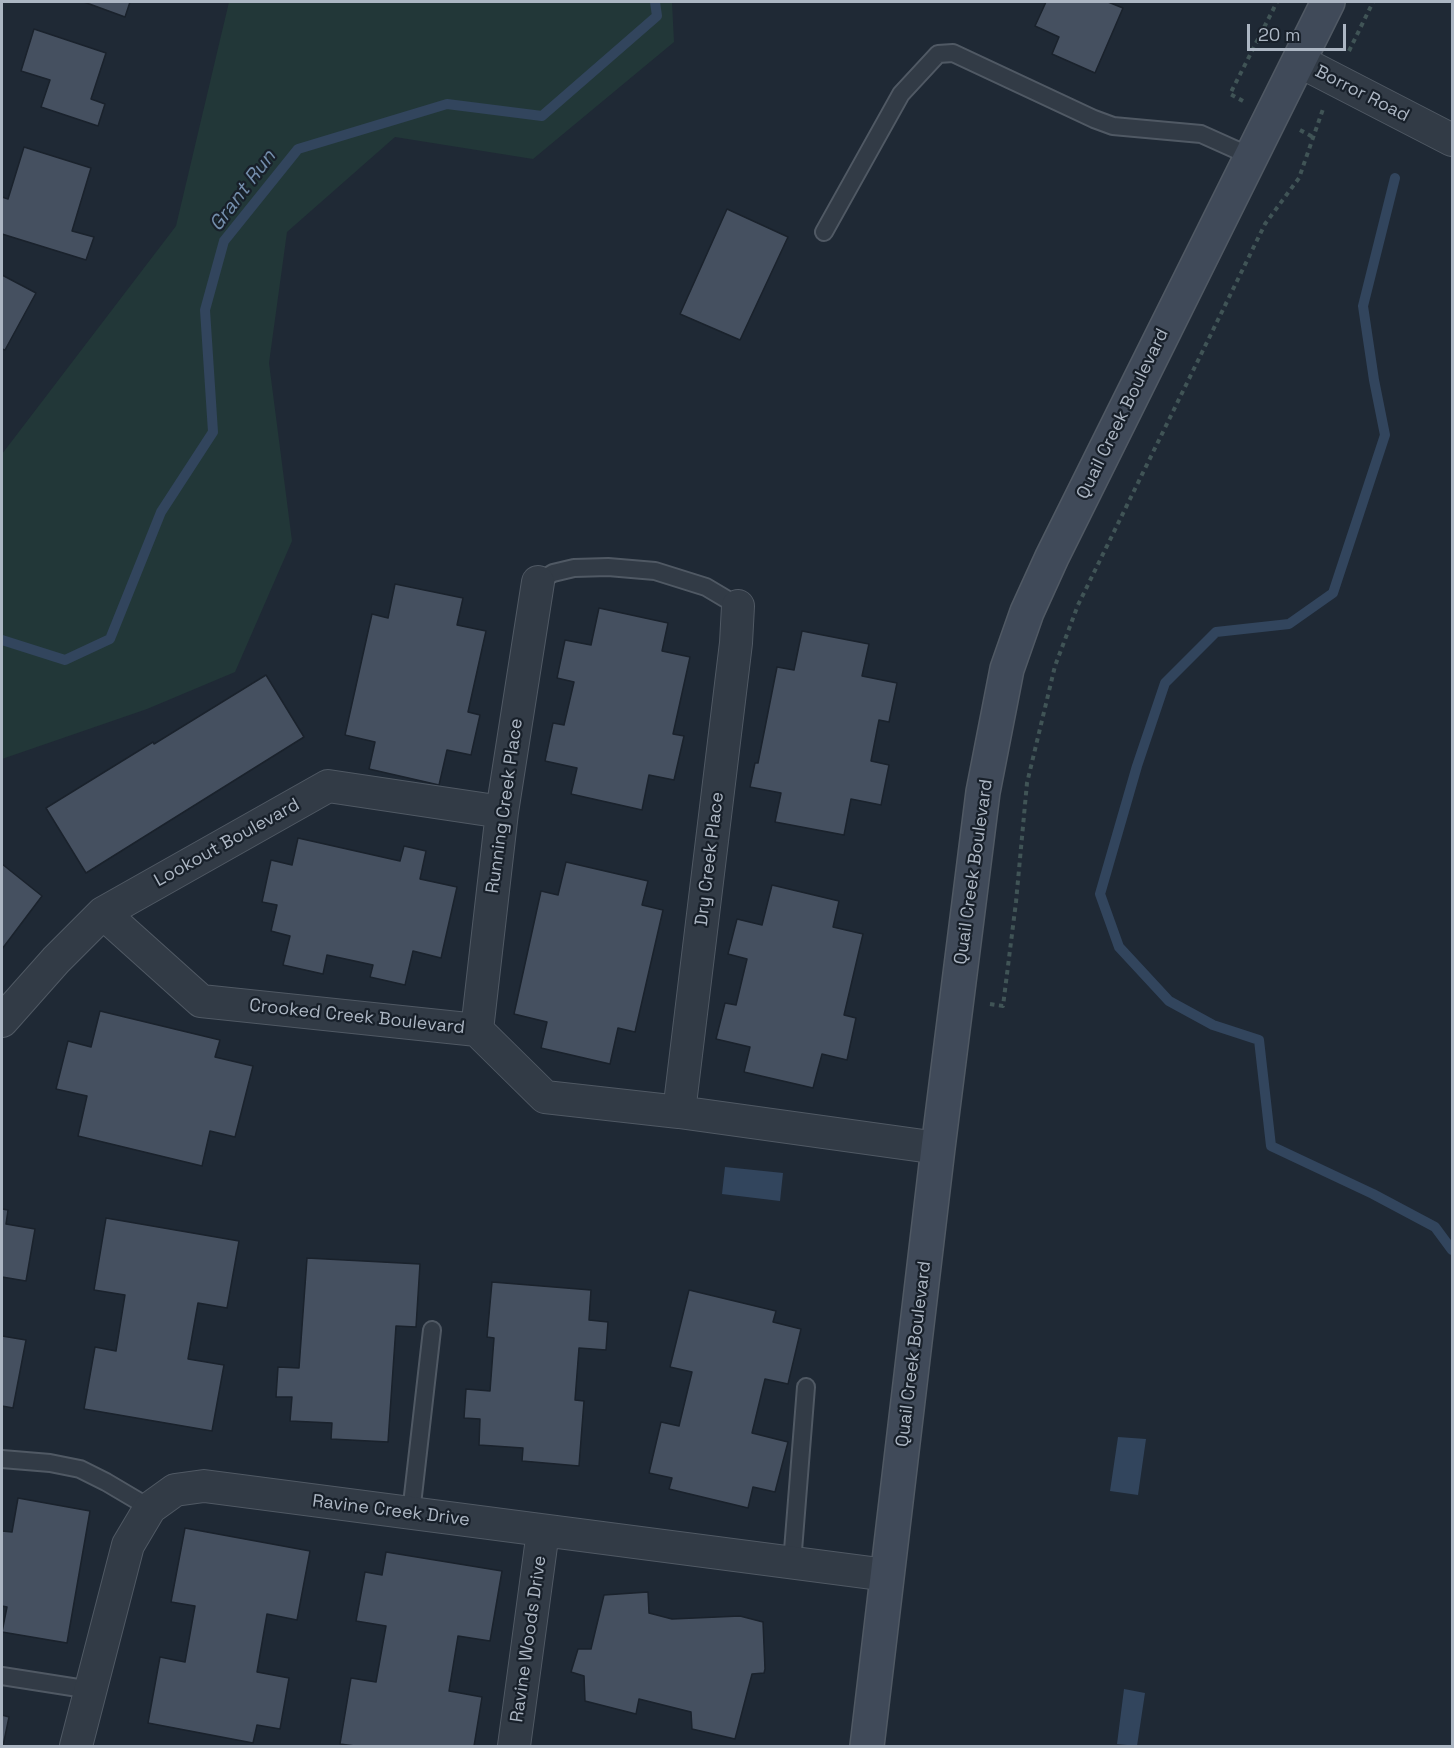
<!DOCTYPE html>
<style>
body{margin:0}
#map{position:relative;width:1454px;height:1748px;overflow:hidden;background:#1f2935;font-family:"Space Grotesk",sans-serif}
canvas{display:block}
.frame{position:absolute;inset:0;border:3px solid #acb6c3;pointer-events:none}
.scale{position:absolute;left:1247px;top:24px;width:99px;height:27px;box-sizing:border-box;border:3px solid #acb6c3;border-top:0;padding-left:8px;font-size:18px;line-height:21px;white-space:nowrap;color:#acb6c3;-webkit-text-stroke:4px #18202a;paint-order:stroke}
</style>
<div id="map">
<canvas width="1454" height="1748"></canvas>
<div class="frame"></div>
<div class="scale">20 m</div>
</div>
<script>
const ctx = document.querySelector('canvas').getContext('2d');
ctx.lineJoin = 'round';
function fill(path, color) {
  ctx.fillStyle = color;
  ctx.fill(path, 'evenodd');
}
function toPath(rows) {
  const path = new Path2D();
  for (const r of rows) {
    path.moveTo(r[0], r[1]);
    for (let i = 2; i < r.length; i += 2) path.lineTo(r[i], r[i + 1]);
  }
  return path;
}
function stroke(path, color, width, dash) {
  ctx.strokeStyle = color;
  ctx.lineWidth = width;
  ctx.lineCap = dash ? 'butt' : 'round';
  ctx.setLineDash(dash || []);
  ctx.stroke(path);
}
function label(font, color, halo, rows, align = 'center') {
  ctx.font = font + ' "Space Grotesk",sans-serif';
  ctx.lineWidth = 4.5;
  ctx.setLineDash([]);
  ctx.textBaseline = 'middle';
  ctx.strokeStyle = halo;
  ctx.fillStyle = color;
  for (const [text, x, y, turn = 0] of rows) {
    ctx.save();
    ctx.translate(x, y);
    ctx.rotate((+turn || 0) * Math.PI / 180);
    ctx.textAlign = isNaN(turn) ? turn : align;
    if (halo) ctx.strokeText(text, 0, 0);
    ctx.fillText(text, 0, 0);
    ctx.restore();
  }
}
fill(toPath([
 [229,2,672,2,674,42,533,159,395,137,287,232,269,363,292,541,235,672,147,709,2,759,2,454,176,226]
]), '#223738');
fill(toPath([
 [725,1167,783,1173,780,1201,722,1194],
 [1118,1437,1146,1439,1138,1495,1110,1491],
 [1124,1689,1145,1693,1137,1746,1117,1744]
]), '#32455d');
stroke(toPath([
 [1395,178,1363,306,1374,380,1385,435,1333,593,1289,624,1216,632,1165,683,1137,766,1100,894,1119,947,1169,1001,1213,1025,1259,1040,1271,1146,1373,1194,1435,1227,1452,1250],
 [2,640,65,660,110,639,161,512,213,432,205,310,224,241,298,149,447,104,542,116,657,16,655,2]
]), '#32455d', 10);
const building = toPath([
 [84,2,130,2,125,17,84,2],
 [1046,2,1108,2,1123,8,1095,73,1052,54,1059,37,1035,26,1046,2],
 [34,29,106,53,91,99,105,104,98,126,41,107,50,80,21,71,34,29],
 [24,147,91,168,72,231,94,237,86,260,2,234,2,197,8,199,24,147],
 [727,209,788,237,740,340,680,314,727,209],
 [2,275,36,293,5,350,2,349,2,275],
 [395,584,463,598,457,625,486,631,468,712,480,715,471,755,447,750,439,785,369,769,375,742,345,735,372,614,388,618,395,584],
 [599,608,668,623,662,651,690,657,673,734,684,736,674,780,649,775,642,810,571,794,577,768,545,761,553,723,564,725,574,682,557,678,565,640,591,645,599,608],
 [802,631,869,644,862,676,897,683,889,722,879,720,871,761,889,765,881,805,851,799,844,835,775,822,781,793,750,787,755,763,758,763,777,667,794,670,802,631],
 [266,675,304,737,86,873,46,808,153,742,154,744,266,675],
 [298,838,400,861,404,846,426,851,420,879,457,887,441,958,413,951,405,985,370,977,373,965,327,955,323,974,283,965,290,936,271,931,277,905,262,902,271,860,292,865,298,838],
 [566,862,648,881,642,905,663,910,635,1032,618,1028,610,1064,541,1048,547,1022,514,1014,541,891,558,895,566,862],
 [2,864,42,896,2,949,2,864],
 [772,885,839,901,833,927,863,934,844,1015,856,1018,847,1060,822,1054,813,1088,744,1072,750,1047,716,1039,725,1003,736,1005,747,959,728,954,737,919,762,925,772,885],
 [100,1011,220,1040,215,1057,253,1066,235,1137,210,1131,202,1166,78,1136,87,1096,56,1089,68,1041,91,1047,100,1011],
 [2,1209,8,1210,6,1224,35,1229,26,1281,2,1277,2,1209],
 [106,1218,239,1241,227,1308,198,1303,188,1359,224,1365,212,1431,84,1409,95,1347,116,1351,125,1295,94,1290,106,1218],
 [307,1258,420,1264,416,1327,396,1326,388,1442,331,1439,332,1423,290,1421,292,1397,276,1397,278,1367,299,1368,307,1258],
 [492,1282,591,1290,589,1320,608,1322,606,1350,579,1348,575,1400,584,1401,579,1466,522,1461,523,1448,479,1445,480,1419,464,1418,466,1389,490,1391,494,1338,487,1337,492,1282],
 [689,1290,776,1311,773,1322,801,1329,788,1384,765,1379,752,1433,788,1442,775,1492,753,1487,748,1508,669,1489,672,1478,649,1473,661,1422,679,1426,692,1372,670,1367,689,1290],
 [2,1336,26,1340,13,1408,2,1406,2,1336],
 [18,1498,90,1511,67,1643,2,1632,7,1607,2,1606,2,1531,12,1532,18,1498],
 [185,1528,310,1551,297,1620,267,1614,257,1672,289,1678,280,1729,257,1725,253,1743,148,1723,160,1657,185,1662,195,1606,171,1602,185,1528],
 [386,1552,502,1571,490,1641,458,1636,449,1691,482,1697,474,1746,355,1746,340,1744,351,1678,376,1682,386,1626,356,1621,365,1572,382,1575,386,1552],
 [648,1592,649,1613,672,1619,740,1616,763,1622,765,1669,764,1673,752,1674,735,1739,692,1729,691,1712,639,1699,636,1714,585,1701,584,1676,571,1672,578,1649,591,1649,604,1595,648,1592],
 [2,1715,9,1717,3,1746,2,1746,2,1715]
]);
fill(building, '#455060');
stroke(building, '#1a222c', 1.5);
const lane = toPath([
 [824,232,901,94,938,54,953,53,1094,119,1113,126,1201,134,1250,156],
 [538,582,553,573,574,568,608,567,655,571,706,587,738,606],
 [2,1459,50,1463,80,1469,106,1482,150,1508],
 [411,1513,432,1330],
 [792,1563,806,1387],
 [2,1676,91,1690]
]);
const street = toPath([
 [1299,61,1452,140],
 [103,913,201,1001,477,1030,545,1097,679,1112,938,1148],
 [2,1021,56,960,103,913,328,786,502,812],
 [477,1030,502,812,538,582],
 [679,1112,736,643,738,606],
 [76,1746,128,1545,150,1508,175,1490,204,1486,887,1575],
 [514,1746,543,1531]
]);
const secondary = toPath([
 [867,1746,938,1148,983,792,1007,669,1027,612,1052,557,1328,2]
]);
stroke(lane, '#505964', 20);
stroke(street, '#505964', 34);
stroke(secondary, '#505964', 36);
stroke(toPath([
 [1349,51,1373,2],
 [1243,101,1230,94,1277,2],
 [1300,130,1313,137],
 [990,1004,1003,1006,1016,902,1027,783,1055,666,1078,605,1265,224,1299,178,1323,109]
]), '#405456', 4, [4.5, 4.5]);
stroke(lane, '#323b46', 16);
stroke(street, '#323b46', 32);
stroke(secondary, '#404a59', 33);
label('18px', '#acb6c3', '#18202a', [
 ["Borror Road",1362,94,27],
 ["Quail Creek Boulevard",1123,414,-64],
 ["Running Creek Place",505,806,-82],
 ["Lookout Boulevard",227,843,-29],
 ["Dry Creek Place",710,859,-83],
 ["Quail Creek Boulevard",974,872,-82],
 ["Crooked Creek Boulevard",357,1017,6],
 ["Quail Creek Boulevard",914,1354,-83],
 ["Ravine Creek Drive",391,1511,7],
 ["Ravine Woods Drive",529,1639,-82]
]);
label('italic 20px', '#748eac', '#18202a', [
 ["Grant Run",243,191,-53]
]);
</script>
